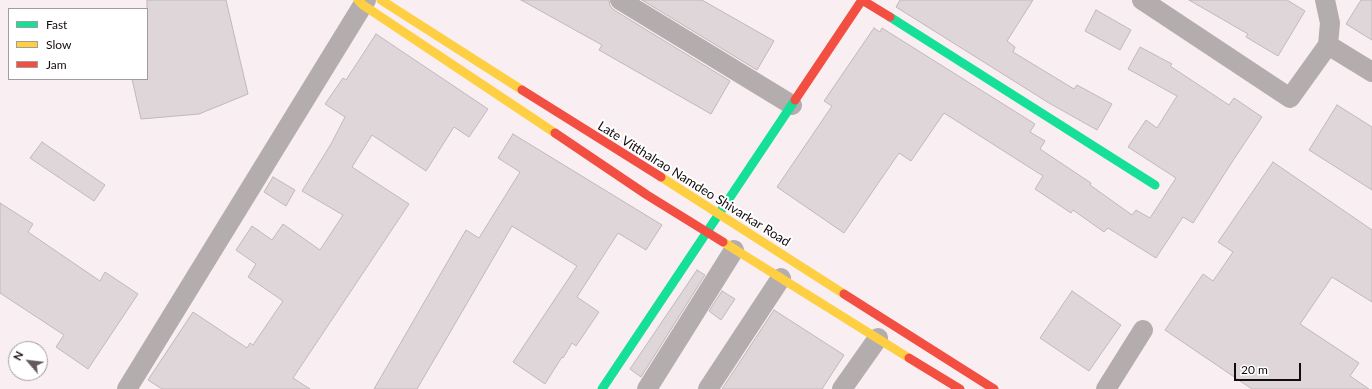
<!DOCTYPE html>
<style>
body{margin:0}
#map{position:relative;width:1372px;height:389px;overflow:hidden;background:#f9eef1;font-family:Lato,sans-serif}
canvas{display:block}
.legend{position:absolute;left:8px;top:8px;width:140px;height:72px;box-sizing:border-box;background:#fff;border:1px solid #a19d9e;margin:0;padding:5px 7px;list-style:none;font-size:12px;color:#130b0d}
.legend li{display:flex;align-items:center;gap:8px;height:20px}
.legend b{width:20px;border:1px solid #a19d9e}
.north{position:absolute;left:8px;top:341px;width:40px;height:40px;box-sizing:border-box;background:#fff;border:1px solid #a19d9e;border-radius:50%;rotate:298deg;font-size:11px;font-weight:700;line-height:16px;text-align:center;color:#130b0d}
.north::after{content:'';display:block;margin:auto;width:14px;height:18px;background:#645a5d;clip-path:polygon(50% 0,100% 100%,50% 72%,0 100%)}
.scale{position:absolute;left:1234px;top:363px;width:67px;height:18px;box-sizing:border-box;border:2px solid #130b0d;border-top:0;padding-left:5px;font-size:12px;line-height:14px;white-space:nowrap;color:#130b0d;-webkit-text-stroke:3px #fff;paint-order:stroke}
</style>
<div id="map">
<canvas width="1372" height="389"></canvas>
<ul class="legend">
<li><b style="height:5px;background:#16e098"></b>Fast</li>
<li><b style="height:5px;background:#ffcf43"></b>Slow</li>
<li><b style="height:5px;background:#f24e42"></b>Jam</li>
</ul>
<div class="north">N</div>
<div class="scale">20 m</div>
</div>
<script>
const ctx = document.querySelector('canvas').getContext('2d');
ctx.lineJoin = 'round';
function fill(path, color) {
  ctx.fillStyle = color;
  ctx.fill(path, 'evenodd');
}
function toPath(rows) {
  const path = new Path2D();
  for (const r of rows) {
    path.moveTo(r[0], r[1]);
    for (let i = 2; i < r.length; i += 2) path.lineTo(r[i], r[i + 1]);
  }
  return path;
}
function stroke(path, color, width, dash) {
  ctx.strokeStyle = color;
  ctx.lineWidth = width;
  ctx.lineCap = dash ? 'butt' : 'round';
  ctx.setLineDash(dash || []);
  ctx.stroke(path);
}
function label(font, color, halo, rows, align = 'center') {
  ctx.font = font + ' Lato,sans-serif';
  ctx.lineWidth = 4;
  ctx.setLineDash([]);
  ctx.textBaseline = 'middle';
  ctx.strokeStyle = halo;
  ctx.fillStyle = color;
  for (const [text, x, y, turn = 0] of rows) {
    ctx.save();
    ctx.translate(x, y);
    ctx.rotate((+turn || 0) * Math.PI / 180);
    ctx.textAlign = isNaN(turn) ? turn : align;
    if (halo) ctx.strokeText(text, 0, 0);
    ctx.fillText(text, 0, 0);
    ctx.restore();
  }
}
const building = toPath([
 [147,0,226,0,248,94,199,114,141,119,132,79,147,79,147,0],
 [521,0,609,0,610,6,614,10,730,81,711,114,599,50,602,45,521,0],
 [642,0,702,0,774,41,757,70,642,0],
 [900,0,1033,0,1007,41,1015,47,1013,52,1074,89,1077,85,1112,104,1097,130,1049,103,896,7,900,0],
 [1189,0,1287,0,1305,11,1278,56,1246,37,1248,34,1189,0],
 [1361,0,1372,0,1372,40,1346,24,1361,0],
 [1096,10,1131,30,1120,50,1085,31,1096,10],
 [874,28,880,32,882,28,1035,124,1030,132,1045,141,1040,149,1091,183,1090,185,1132,215,1136,210,1150,218,1176,178,1128,147,1146,120,1157,128,1177,96,1128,69,1140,47,1172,64,1170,66,1229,105,1234,98,1262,117,1234,159,1193,223,1183,217,1156,258,1108,228,1104,232,1073,210,1071,213,1035,189,1043,176,944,113,911,161,899,153,844,233,777,187,832,106,824,101,874,28],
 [376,34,488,109,469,137,454,127,426,171,372,135,352,167,409,204,293,378,310,389,162,389,148,380,193,312,247,348,250,343,253,345,283,301,248,277,256,264,236,250,252,226,272,240,283,224,320,250,343,215,302,191,331,144,345,117,325,104,343,78,346,80,376,34],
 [1337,105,1372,127,1372,190,1309,150,1337,105],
 [513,134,662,225,646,250,618,233,577,297,599,312,576,346,572,343,563,358,562,357,545,384,513,362,577,266,512,226,417,389,374,389,466,230,479,238,520,172,498,158,513,134],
 [42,142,105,185,94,201,30,158,42,142],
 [1273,162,1372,230,1372,302,1332,277,1300,324,1359,363,1350,376,1369,389,1252,389,1165,330,1203,274,1213,281,1233,252,1218,242,1273,162],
 [273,177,295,190,286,206,264,192,273,177],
 [0,203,33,224,28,232,100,281,105,272,138,294,88,369,56,347,64,335,0,293,0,203],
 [697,270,705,275,641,377,630,369,697,270],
 [722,291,735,299,721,320,709,311,722,291],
 [1072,291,1121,325,1089,371,1040,338,1072,291],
 [774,310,844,355,822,389,722,389,774,310]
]);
fill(building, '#dfd6d9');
stroke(building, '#c0b8bb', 1);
stroke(toPath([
 [620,0,792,105],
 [1142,0,1290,98,1328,45,1330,23,1325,0],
 [1328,45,1372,72],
 [127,389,366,0],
 [647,389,734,250],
 [708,389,781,278],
 [842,389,878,338],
 [1106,389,1143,330]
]), '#b3adae', 20);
stroke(toPath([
 [890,17,1155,185],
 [602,389,795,100]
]), '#16e098', 9);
stroke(toPath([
 [358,0,363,5,555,133],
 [381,0,522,90],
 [661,177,844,294],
 [723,242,909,358]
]), '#ffcf43', 9);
stroke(toPath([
 [522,90,661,177],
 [795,100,862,0,890,17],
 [555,133,647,195,723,242],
 [844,294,994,389],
 [909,358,960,389]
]), '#f24e42', 9);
label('13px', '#130b0d', '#fff', [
 ["Late Vitthalrao Namdeo Shivarkar Road",694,184,32]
]);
</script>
